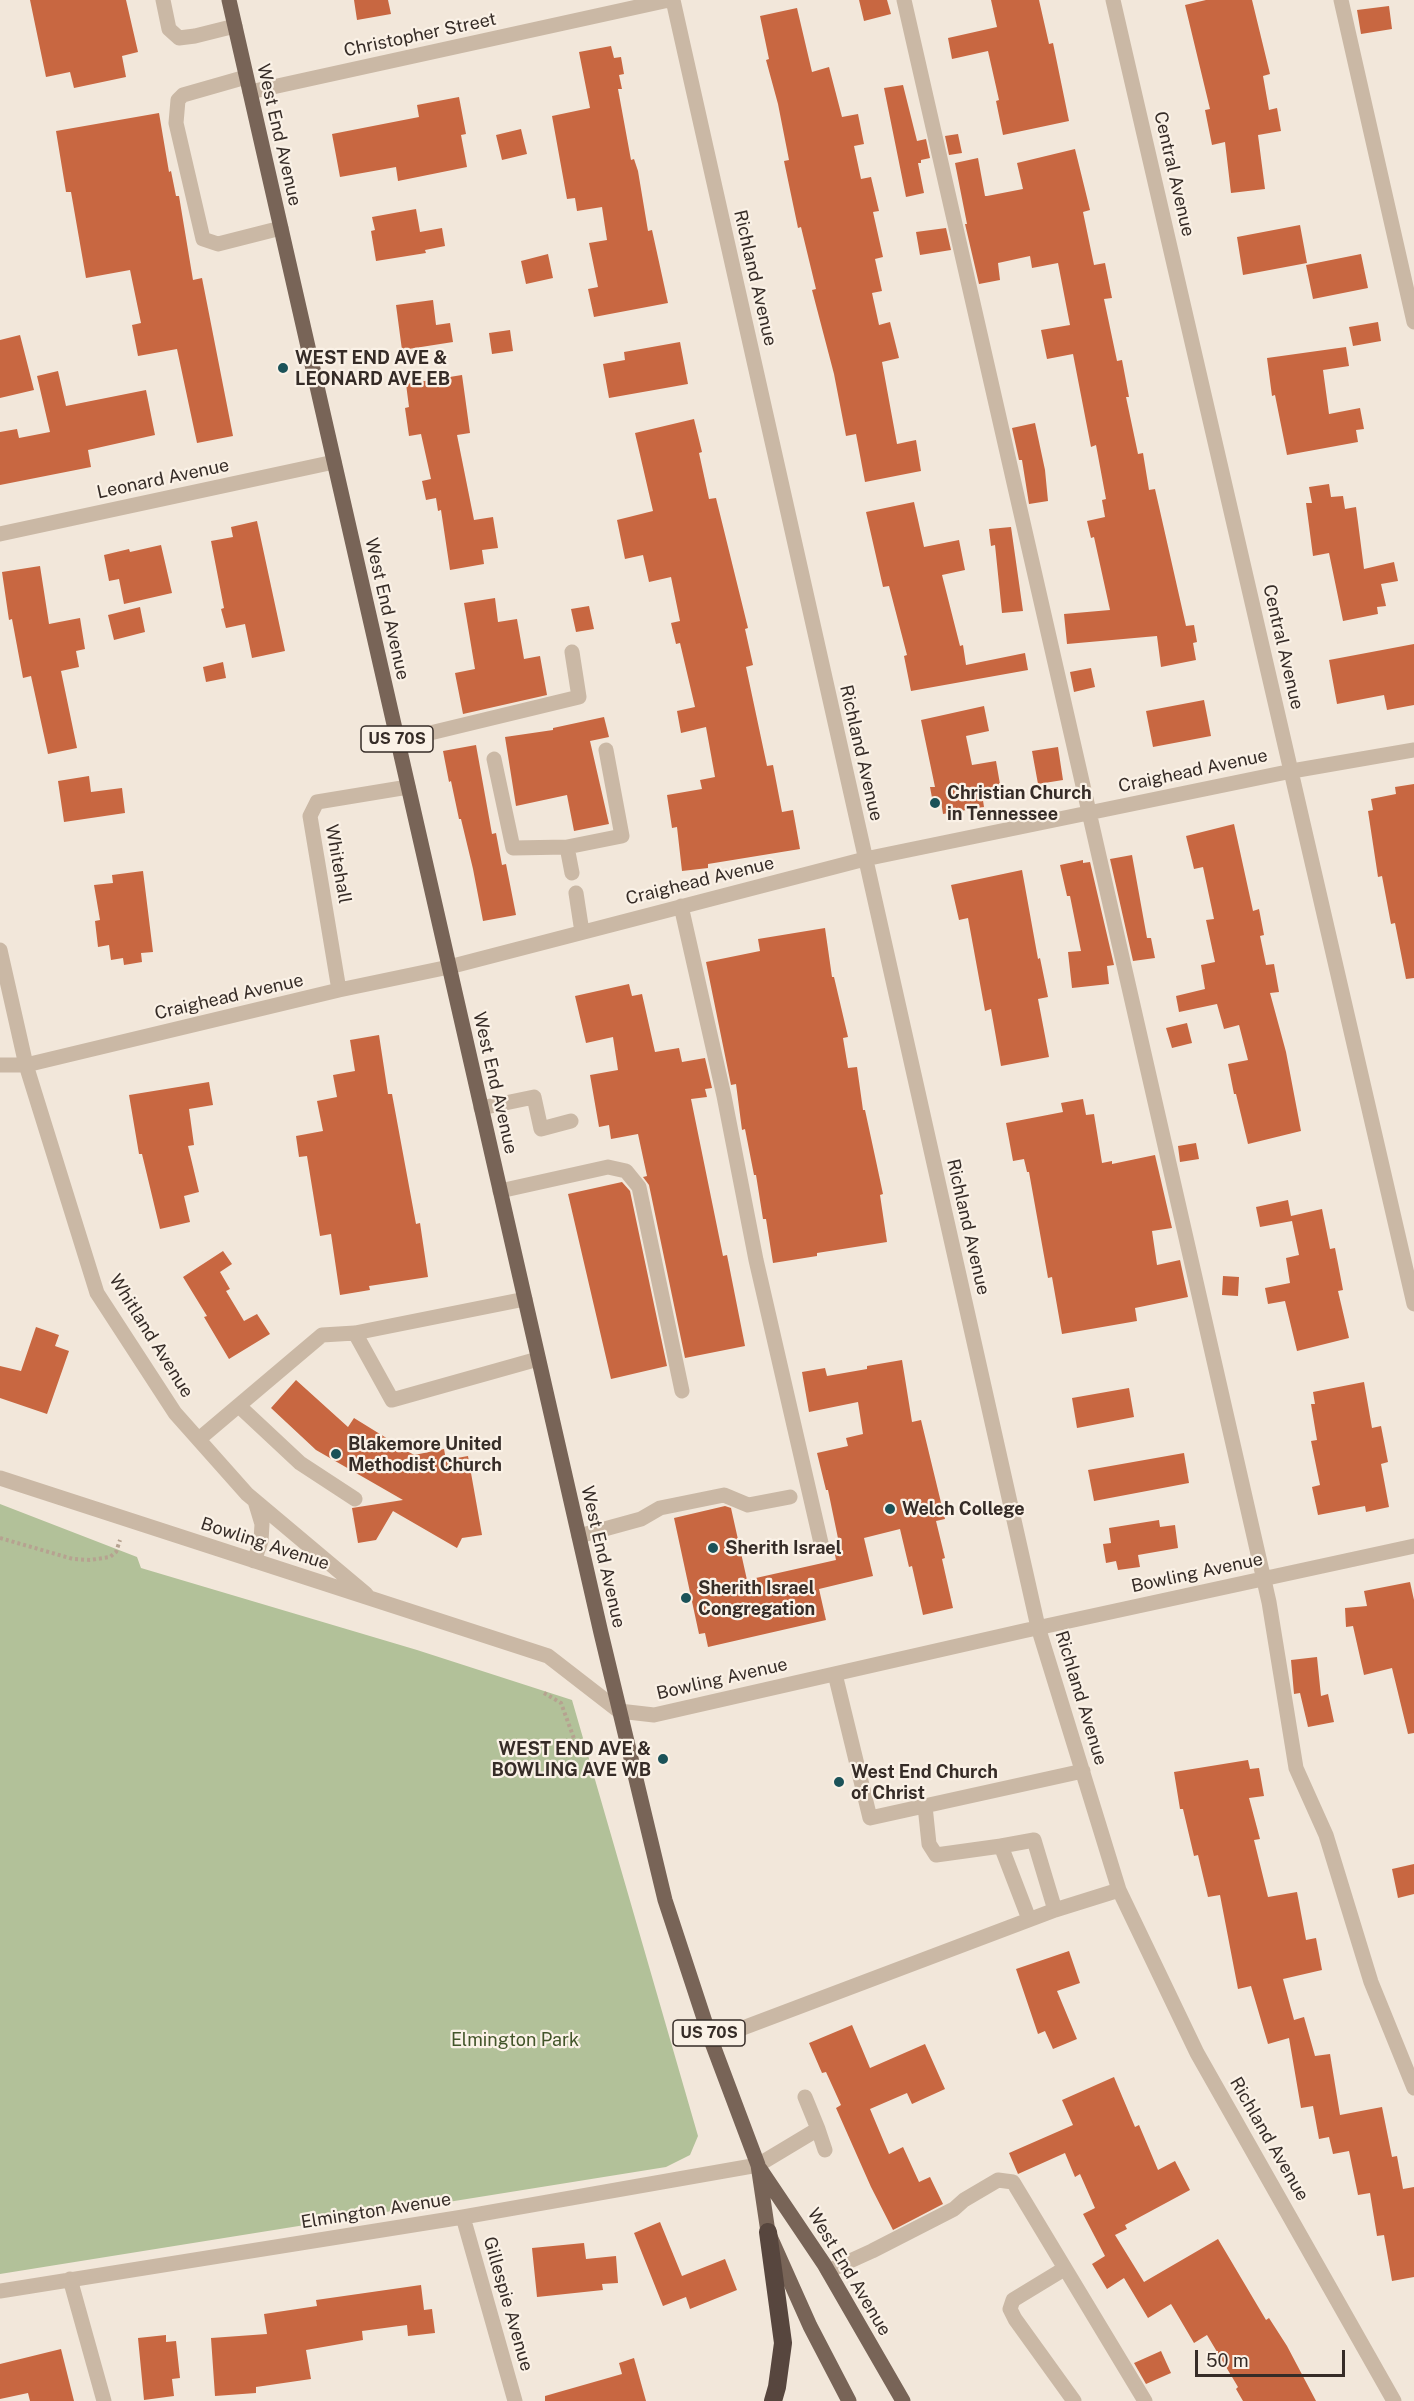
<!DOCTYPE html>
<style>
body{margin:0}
#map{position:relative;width:1414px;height:2401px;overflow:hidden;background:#f2e7da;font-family:"Public Sans",sans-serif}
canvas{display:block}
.scale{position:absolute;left:1195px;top:2350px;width:150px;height:27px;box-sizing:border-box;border:3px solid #362c27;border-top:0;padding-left:8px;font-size:18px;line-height:21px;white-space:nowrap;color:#362c27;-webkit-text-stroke:4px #faf1e6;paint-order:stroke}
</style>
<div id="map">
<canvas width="1414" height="2401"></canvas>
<div class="scale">50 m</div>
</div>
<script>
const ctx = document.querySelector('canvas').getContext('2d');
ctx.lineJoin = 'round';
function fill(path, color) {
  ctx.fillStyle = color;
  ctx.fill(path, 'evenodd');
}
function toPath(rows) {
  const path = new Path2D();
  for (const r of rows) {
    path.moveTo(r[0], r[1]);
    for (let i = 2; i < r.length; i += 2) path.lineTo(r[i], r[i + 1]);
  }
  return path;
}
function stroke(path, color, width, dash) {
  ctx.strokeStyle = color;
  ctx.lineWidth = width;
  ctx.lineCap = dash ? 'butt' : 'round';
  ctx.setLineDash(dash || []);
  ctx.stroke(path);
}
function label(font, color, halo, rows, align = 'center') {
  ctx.font = font + ' "Public Sans",sans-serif';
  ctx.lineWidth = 4.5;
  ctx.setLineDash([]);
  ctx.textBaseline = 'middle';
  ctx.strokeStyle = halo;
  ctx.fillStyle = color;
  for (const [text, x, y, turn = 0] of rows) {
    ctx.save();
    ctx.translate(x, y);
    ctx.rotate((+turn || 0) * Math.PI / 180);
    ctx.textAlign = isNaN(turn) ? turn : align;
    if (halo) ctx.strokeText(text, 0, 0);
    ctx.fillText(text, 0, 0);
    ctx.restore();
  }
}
fill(toPath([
 [0,1504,137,1557,141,1568,417,1650,572,1700,698,2136,690,2155,666,2167,0,2274]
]), '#b2c199');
fill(toPath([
 [30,0,126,0,138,52,122,56,126,77,74,88,70,72,46,77],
 [354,0,388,0,391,14,357,20],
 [859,0,887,0,891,14,864,21],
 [991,0,1039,0,1049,44,1053,43,1069,121,1003,135,996,101,999,100,988,51,952,59,948,38,997,27],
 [1206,0,1252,0,1270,74,1263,76,1269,110,1277,108,1281,131,1258,135,1265,189,1231,193,1225,142,1212,145,1205,110,1210,109,1185,5],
 [1389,6,1392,29,1361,34,1357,10],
 [797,8,812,72,829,67,842,117,858,114,864,144,854,146,861,179,871,177,879,211,873,212,883,257,875,259,882,291,872,293,879,325,890,322,899,358,882,362,897,444,916,440,921,471,865,482,856,434,846,436,834,374,812,290,816,289,801,227,798,228,784,161,789,160,778,104,766,60,769,59,760,16],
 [611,46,614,58,621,57,624,74,619,75,622,89,618,89,631,160,634,159,638,171,648,231,652,230,668,303,594,317,588,289,598,287,589,243,607,240,602,207,577,211,575,198,567,199,552,116,590,108,579,52],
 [903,85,917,141,926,139,930,158,921,160,921,163,918,163,924,193,906,197,884,88],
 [459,97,466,134,461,135,467,167,398,181,396,167,340,177,332,134,419,117,417,105],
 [159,113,169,172,171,171,176,196,179,196,193,280,202,278,233,436,197,443,177,349,138,356,132,325,141,323,130,270,86,278,71,192,66,192,56,131],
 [521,129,527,154,502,160,496,135],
 [958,134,962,153,949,155,945,136],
 [1075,149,1090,210,1083,212,1094,265,1105,263,1112,298,1104,299,1117,361,1122,360,1129,397,1126,397,1138,454,1143,453,1149,490,1155,489,1186,626,1194,625,1197,642,1193,643,1196,660,1161,667,1157,636,1067,644,1064,614,1110,610,1094,537,1091,538,1087,521,1105,517,1102,500,1106,499,1096,445,1091,447,1073,354,1047,359,1041,330,1070,325,1058,263,1032,268,1030,256,998,263,1000,280,979,284,965,224,967,224,955,163,978,158,985,196,987,196,1023,189,1017,163],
 [416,209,420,232,442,228,445,246,425,250,426,253,376,261,371,231,375,230,372,217],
 [1300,225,1307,263,1243,275,1237,237],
 [946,228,951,250,920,255,916,232],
 [548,254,553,278,526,284,521,261],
 [1361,254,1368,288,1313,299,1306,265],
 [433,300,436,325,450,323,453,342,402,350,396,305],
 [1378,322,1381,341,1353,346,1349,327],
 [510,330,513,351,492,354,489,333],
 [20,335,34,390,0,398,0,340],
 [680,342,688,384,609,398,603,364,625,360,624,352],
 [1346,347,1349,366,1323,370,1329,414,1360,408,1364,429,1356,430,1358,442,1287,455,1275,395,1272,396,1267,358],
 [58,371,66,406,146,390,155,435,88,450,91,467,0,485,0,432,17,429,19,438,50,432,37,376],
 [462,375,470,433,457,435,474,520,493,517,498,548,482,550,484,564,450,570,441,510,438,511,436,498,426,500,422,481,431,479,421,434,409,436,405,408,409,407,406,384],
 [694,419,702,452,699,453,709,499,716,498,748,628,745,629,753,665,746,667,767,766,773,765,782,812,793,810,800,849,708,864,708,868,682,871,677,827,672,828,667,795,702,789,700,780,715,777,706,727,681,733,677,711,695,707,680,643,676,644,671,623,680,621,671,577,649,582,643,555,625,559,617,520,653,511,635,433],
 [1035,423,1045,470,1048,501,1029,504,1022,460,1019,460,1012,428],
 [1329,484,1331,497,1343,496,1345,509,1356,507,1364,569,1394,562,1398,581,1381,584,1386,606,1377,607,1378,614,1343,621,1329,553,1313,556,1306,503,1312,503,1309,487],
 [914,502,924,547,959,540,965,570,942,575,960,646,963,645,966,665,1025,653,1028,670,911,691,904,656,907,655,889,586,883,587,866,512],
 [257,521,285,651,252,658,245,624,226,628,221,609,224,608,211,541,233,537,231,527],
 [1011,527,1023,611,1002,613,995,545,991,546,989,529],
 [161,545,172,593,124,604,119,579,109,581,104,555,129,549,130,552],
 [40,566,49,624,80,618,85,649,76,651,79,667,61,671,77,748,48,754,31,676,23,678,12,619,9,620,2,572],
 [495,598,498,622,517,619,524,659,540,656,547,695,463,714,455,673,475,669,464,603],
 [589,606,594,629,576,632,571,609],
 [140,607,145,632,114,640,108,615],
 [1414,644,1414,705,1387,710,1384,695,1337,704,1329,660],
 [223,662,226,678,206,682,203,667],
 [1091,668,1095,687,1074,692,1070,672],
 [1204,700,1211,736,1153,747,1146,711],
 [984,706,989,731,966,736,972,765,996,761,1001,790,982,794,984,807,943,814,941,801,933,803,930,787,935,787,921,720],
 [604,717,609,737,590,741,609,824,574,831,567,795,516,806,505,737,553,730,553,728],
 [476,745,492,834,496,833,502,865,506,864,516,915,483,921,473,869,461,819,459,819,451,781,449,782,443,751],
 [1058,747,1063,780,1038,784,1032,751],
 [89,776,91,792,122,788,125,813,64,822,58,781],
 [1414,784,1414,978,1406,979,1395,923,1391,924,1382,876,1378,877,1368,811,1373,810,1371,799,1396,794,1395,787],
 [1234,824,1253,911,1259,909,1264,935,1260,936,1266,965,1274,964,1279,992,1270,993,1286,1052,1301,1131,1248,1144,1236,1094,1234,1094,1228,1064,1248,1060,1239,1025,1224,1029,1217,1004,1179,1012,1176,996,1205,989,1201,965,1215,962,1206,920,1214,919,1203,867,1194,869,1186,836],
 [1132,855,1147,938,1151,938,1155,958,1133,961,1110,859],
 [1083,860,1083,863,1090,862,1114,965,1107,966,1109,984,1072,988,1068,952,1081,951,1070,896,1067,896,1060,865],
 [1022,870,1038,959,1040,958,1048,997,1038,999,1049,1057,1001,1066,991,1009,985,1011,968,918,959,920,951,885],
 [143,871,153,952,141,953,142,962,124,965,123,958,111,960,109,945,98,947,95,921,100,920,94,885,113,883,112,875],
 [825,928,832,977,834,977,848,1037,843,1038,848,1068,857,1067,863,1110,865,1110,876,1161,883,1194,880,1195,887,1242,817,1253,817,1256,773,1263,766,1219,763,1219,756,1175,754,1175,745,1129,742,1130,736,1084,731,1085,706,962,760,951,758,939],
 [629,984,632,996,642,994,655,1052,679,1048,682,1062,705,1058,712,1088,705,1089,707,1097,691,1099,723,1256,727,1255,745,1346,685,1358,649,1185,643,1177,647,1176,638,1134,611,1139,609,1125,599,1127,590,1075,618,1070,613,1037,586,1043,575,996],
 [1187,1023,1192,1043,1172,1048,1166,1028],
 [379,1035,388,1094,392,1094,416,1224,420,1223,428,1277,369,1286,370,1290,340,1295,331,1234,320,1236,307,1156,299,1157,296,1136,323,1131,317,1101,337,1097,333,1075,355,1071,350,1040],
 [209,1082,213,1105,189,1109,194,1145,188,1146,199,1192,184,1196,190,1222,160,1229,142,1154,139,1154,129,1095],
 [1083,1099,1086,1115,1094,1114,1102,1163,1112,1161,1112,1164,1155,1155,1172,1228,1152,1231,1157,1265,1180,1260,1188,1297,1135,1308,1137,1321,1062,1334,1052,1277,1048,1278,1029,1172,1027,1172,1024,1159,1013,1161,1006,1123,1063,1112,1061,1103],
 [1196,1143,1199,1159,1180,1162,1178,1146],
 [622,1182,630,1191,667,1366,611,1379,568,1194],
 [1288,1200,1291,1216,1322,1209,1330,1249,1335,1248,1343,1290,1338,1291,1349,1338,1297,1351,1285,1301,1268,1304,1265,1288,1290,1283,1286,1258,1299,1255,1292,1221,1260,1227,1256,1207],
 [223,1251,232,1264,220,1272,230,1289,226,1291,244,1321,257,1314,270,1334,229,1359,204,1317,207,1316,183,1277],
 [1223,1276,1239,1277,1238,1296,1222,1295],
 [36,1327,59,1335,55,1346,69,1351,47,1414,0,1398,0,1366,21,1371],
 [902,1360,912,1422,921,1420,945,1519,936,1521,945,1558,942,1559,953,1608,923,1615,912,1566,909,1567,900,1529,864,1538,873,1576,819,1589,826,1620,708,1647,705,1633,699,1634,674,1518,725,1506,731,1508,747,1580,836,1560,834,1550,840,1548,828,1490,826,1490,817,1453,848,1446,846,1438,863,1434,858,1402,809,1412,802,1372,825,1368,827,1376,867,1369,867,1366],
 [296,1380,348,1427,354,1418,414,1455,444,1449,446,1460,468,1456,482,1535,462,1538,457,1548,393,1511,376,1540,358,1543,352,1508,403,1500,316,1450,271,1408],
 [1364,1382,1372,1428,1381,1426,1388,1462,1381,1464,1389,1507,1366,1512,1365,1506,1318,1515,1312,1487,1320,1485,1311,1441,1317,1440,1311,1404,1315,1404,1313,1392],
 [1129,1388,1134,1417,1077,1428,1072,1398],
 [1184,1453,1189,1483,1094,1501,1088,1470],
 [1159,1520,1160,1527,1175,1525,1178,1548,1138,1555,1140,1567,1118,1570,1116,1561,1106,1563,1103,1544,1111,1543,1109,1528],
 [1410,1582,1414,1600,1414,1733,1408,1734,1392,1668,1364,1675,1353,1626,1346,1627,1345,1608,1367,1606,1364,1591],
 [1317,1657,1321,1696,1328,1694,1334,1722,1308,1727,1300,1693,1294,1694,1291,1660],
 [1248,1760,1250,1769,1259,1768,1264,1796,1249,1798,1260,1839,1254,1840,1268,1897,1297,1892,1306,1940,1316,1938,1322,1970,1283,1979,1294,2020,1304,2017,1315,2056,1330,2054,1340,2115,1382,2107,1392,2157,1397,2156,1403,2189,1414,2187,1414,2277,1392,2281,1384,2235,1377,2236,1370,2193,1358,2195,1349,2151,1333,2154,1329,2137,1319,2139,1313,2106,1301,2108,1289,2038,1268,2044,1251,1986,1238,1989,1220,1895,1208,1897,1198,1855,1194,1856,1183,1809,1180,1809,1174,1772],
 [1414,1864,1414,1894,1398,1898,1392,1869],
 [1069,1951,1080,1983,1057,1991,1077,2039,1053,2049,1045,2031,1038,2034,1016,1969],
 [852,2025,870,2068,925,2044,945,2089,912,2104,907,2093,870,2109,889,2154,903,2147,919,2182,930,2177,943,2204,893,2230,871,2187,836,2108,841,2105,826,2072,822,2073,809,2043],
 [1114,2077,1135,2127,1139,2125,1158,2170,1175,2161,1190,2190,1125,2225,1127,2229,1115,2235,1144,2282,1218,2239,1266,2320,1269,2318,1287,2346,1316,2401,1243,2401,1236,2389,1238,2387,1207,2335,1194,2343,1171,2304,1148,2318,1124,2278,1107,2289,1092,2264,1105,2256,1083,2214,1095,2208,1080,2174,1075,2177,1065,2153,1018,2174,1009,2153,1073,2125,1062,2100],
 [660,2222,682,2276,725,2259,737,2290,690,2309,686,2297,663,2306,634,2233],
 [584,2243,586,2259,616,2256,618,2283,602,2284,603,2290,537,2297,532,2248],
 [421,2285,424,2310,432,2309,435,2333,408,2336,407,2325,362,2331,363,2340,306,2350,311,2379,256,2387,256,2393,215,2396,211,2338,267,2334,264,2314,317,2306,316,2300],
 [166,2335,166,2342,176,2341,180,2378,172,2379,174,2396,144,2400,138,2338],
 [61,2349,74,2401,30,2401,28,2393,0,2399,0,2364],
 [1161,2351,1171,2373,1146,2384,1134,2363],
 [634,2358,646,2401,545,2401,545,2396,622,2374,619,2363]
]), '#c86741');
stroke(toPath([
 [0,1538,73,1559,90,1560,110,1557,116,1552,120,1540],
 [544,1693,561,1703,576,1744,589,1747]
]), '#b6a290', 4, [3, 3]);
stroke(toPath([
 [163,0,169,29,179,38,195,36,235,26],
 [673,0,1038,1627,1119,1890,1197,2053,1394,2401],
 [904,0,1269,1602,1296,1768,1326,1835,1371,1982,1414,2088],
 [1113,0,1414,1304],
 [1341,0,1414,322],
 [246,77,183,95,178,100,176,123,203,239,218,244,281,228],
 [250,92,669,0],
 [0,534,334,462],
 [397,741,579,697,572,652],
 [494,759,513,848,567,847,622,836,606,750],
 [567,847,572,873],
 [576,893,582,932],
 [681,906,724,1096,756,1260,821,1543],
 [0,950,26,1065,97,1293,175,1413,247,1494,366,1594],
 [339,990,310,816,317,802,408,787],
 [0,1065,26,1065,339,990,449,967,865,859,1292,771,1414,750],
 [481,1108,534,1097,541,1129,571,1121],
 [500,1191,608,1167,626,1171,639,1187,682,1391],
 [355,1333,392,1400,538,1359],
 [239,1406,300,1463,355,1499],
 [199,1439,322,1335,355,1333,525,1299],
 [0,1478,548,1656,619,1711,654,1715,1023,1631,1414,1546],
 [579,1536,641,1519,660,1508,724,1495,748,1505,790,1497],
 [254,1561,261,1541,262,1524,255,1501],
 [835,1674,870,1818,1083,1771],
 [925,1806,929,1844,936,1855,1001,1846,1029,1919],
 [1001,1846,1034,1840,1055,1910],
 [711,2040,1055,1910,1119,1890],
 [818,2129,825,2150],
 [463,2217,515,2401],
 [1064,2269,1013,2300,1010,2309,1015,2319,1074,2401],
 [828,2271,872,2251,954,2209,964,2200,998,2180,1013,2182,1145,2401],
 [70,2279,104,2401],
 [0,2291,463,2217,758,2165,818,2129,805,2097]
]), '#cab8a5', 15);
stroke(toPath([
 [229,0,601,1633,665,1900,711,2040,758,2165,768,2232,810,2326,849,2401],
 [760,2169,824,2264,903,2401]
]), '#786457', 15);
stroke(toPath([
 [768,2232,783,2343,777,2387,773,2401]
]), '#57463e', 18);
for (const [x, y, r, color] of [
 [283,368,6,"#1b5258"],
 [935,803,6,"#1b5258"],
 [336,1454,6,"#1b5258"],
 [890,1509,6,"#1b5258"],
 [713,1548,6,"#1b5258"],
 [686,1598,6,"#1b5258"],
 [663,1759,6,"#1b5258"],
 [839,1782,6,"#1b5258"]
]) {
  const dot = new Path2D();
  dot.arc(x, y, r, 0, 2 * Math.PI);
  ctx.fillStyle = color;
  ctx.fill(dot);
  stroke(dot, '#faf1e6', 2);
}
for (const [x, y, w] of [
 [397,739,72],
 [709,2033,72]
]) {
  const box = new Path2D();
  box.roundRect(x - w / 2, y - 13, w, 26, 4.5);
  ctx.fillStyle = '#faf1e6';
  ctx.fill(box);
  stroke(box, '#362c27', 1.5);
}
label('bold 16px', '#362c27', null, [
 ["US 70S",397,739],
 ["US 70S",709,2033]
]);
label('18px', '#362c27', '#faf1e6', [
 ["Christopher Street",420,35,-12],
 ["West End Avenue",279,135,77],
 ["Central Avenue",1174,174,77],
 ["Richland Avenue",755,278,77],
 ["Leonard Avenue",163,479,-12],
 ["West End Avenue",387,609,77],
 ["Central Avenue",1283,647,77],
 ["Richland Avenue",861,753,77],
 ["Craighead Avenue",1193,771,-12],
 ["Whitehall",338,864,80],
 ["Craighead Avenue",700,881,-14],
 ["Craighead Avenue",229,997,-13],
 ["West End Avenue",495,1083,77],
 ["Richland Avenue",968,1227,77],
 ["Whitland Avenue",151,1336,58],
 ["Bowling Avenue",265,1544,18],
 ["West End Avenue",603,1557,77],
 ["Bowling Avenue",1197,1573,-12],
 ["Bowling Avenue",722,1679,-13],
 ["Richland Avenue",1081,1698,73],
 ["Richland Avenue",1269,2139,60],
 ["Elmington Avenue",376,2211,-9],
 ["West End Avenue",849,2272,59],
 ["Gillespie Avenue",508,2304,74]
]);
label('bold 18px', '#362c27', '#faf1e6', [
 ["WEST END AVE &",295,358],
 ["LEONARD AVE EB",295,379],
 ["Christian Church",947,793],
 ["in Tennessee",947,814],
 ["Blakemore United",348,1444],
 ["Methodist Church",348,1465],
 ["Welch College",902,1509],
 ["Sherith Israel",725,1548],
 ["Sherith Israel",698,1588],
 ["Congregation",698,1609],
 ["WEST END AVE &",651,1749,"right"],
 ["BOWLING AVE WB",651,1770,"right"],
 ["West End Church",851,1772],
 ["of Christ",851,1793]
], 'left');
label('18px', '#43552a', '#faf1e6', [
 ["Elmington Park",515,2040]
]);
</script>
